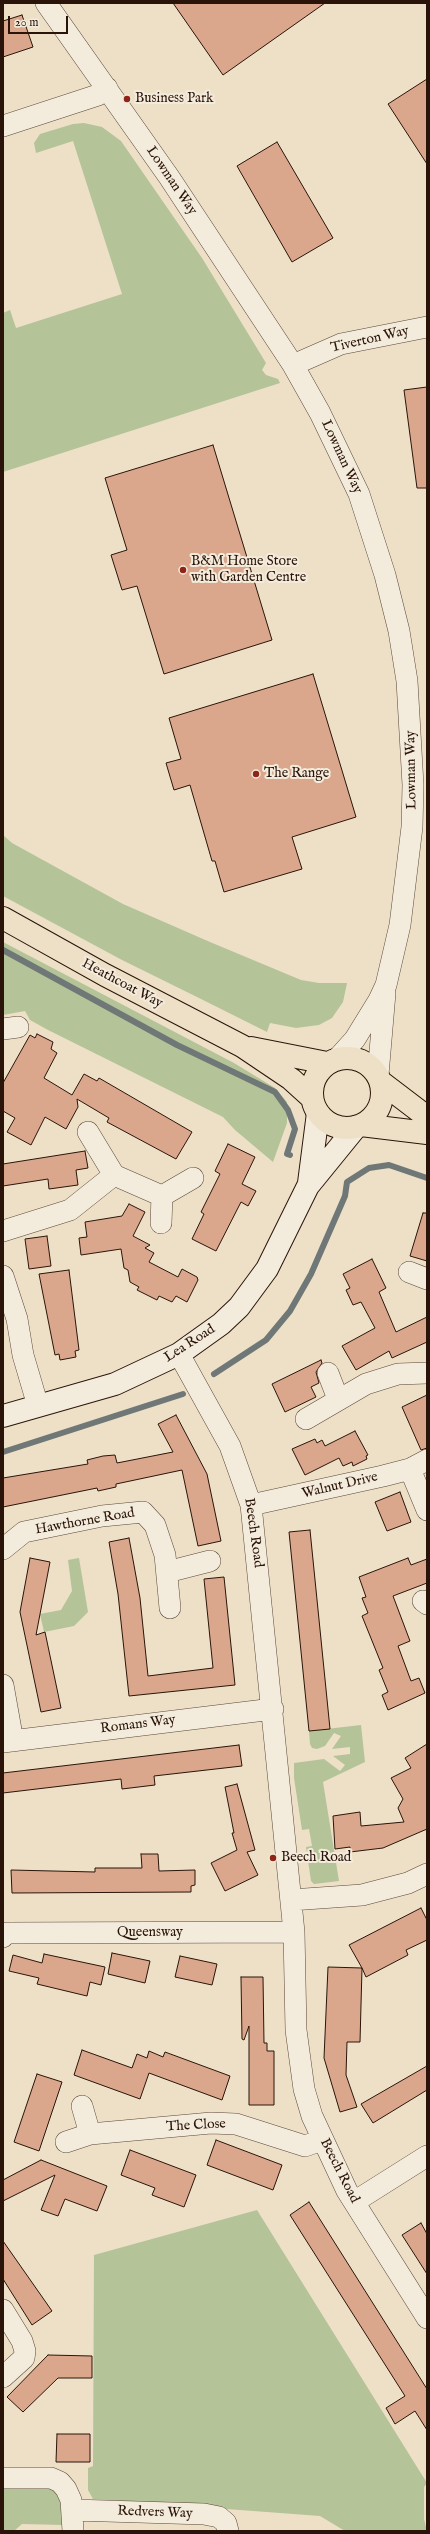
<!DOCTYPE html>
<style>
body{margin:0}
#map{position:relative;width:430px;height:2534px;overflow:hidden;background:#ede0c7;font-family:"IM FELL English",serif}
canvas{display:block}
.frame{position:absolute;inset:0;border:4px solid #2a1409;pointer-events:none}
.scale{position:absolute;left:8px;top:16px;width:60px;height:18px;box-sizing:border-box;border:2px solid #2a1409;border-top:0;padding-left:5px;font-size:12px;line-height:14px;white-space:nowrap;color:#2a1409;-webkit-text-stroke:3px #f3ebdb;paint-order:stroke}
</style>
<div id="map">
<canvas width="430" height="2534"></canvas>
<div class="frame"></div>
<div class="scale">20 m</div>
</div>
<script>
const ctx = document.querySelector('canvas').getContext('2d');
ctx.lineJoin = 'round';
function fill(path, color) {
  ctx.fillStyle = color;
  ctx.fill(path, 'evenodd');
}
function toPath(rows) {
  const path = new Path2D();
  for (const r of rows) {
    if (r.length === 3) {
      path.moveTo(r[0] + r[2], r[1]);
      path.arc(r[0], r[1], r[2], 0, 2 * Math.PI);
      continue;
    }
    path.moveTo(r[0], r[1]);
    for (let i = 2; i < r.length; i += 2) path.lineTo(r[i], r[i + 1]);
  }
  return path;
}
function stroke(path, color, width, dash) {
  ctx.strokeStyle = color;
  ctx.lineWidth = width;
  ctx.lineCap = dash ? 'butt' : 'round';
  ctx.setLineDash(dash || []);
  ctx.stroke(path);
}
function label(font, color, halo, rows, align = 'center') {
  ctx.font = font + ' "IM FELL English",serif';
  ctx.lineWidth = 4;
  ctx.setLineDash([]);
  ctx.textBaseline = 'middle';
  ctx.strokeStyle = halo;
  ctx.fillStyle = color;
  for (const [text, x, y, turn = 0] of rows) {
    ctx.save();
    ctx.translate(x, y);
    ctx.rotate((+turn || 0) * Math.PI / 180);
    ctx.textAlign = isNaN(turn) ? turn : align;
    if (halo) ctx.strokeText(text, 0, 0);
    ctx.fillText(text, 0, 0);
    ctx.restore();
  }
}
fill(toPath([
 [84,123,102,127,121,141,202,258,266,363,262,370,266,375,278,379,280,383,3,472,3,313,10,310,16,328,122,294,73,141,36,153,34,143,40,134,73,124],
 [3,835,12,843,123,904,210,942,301,980,319,983,347,983,343,1002,332,1018,319,1025,296,1028,270,1023,267,1032,197,997,122,960,3,896],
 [3,942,234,1063,275,1088,287,1102,287,1123,273,1162,235,1130,223,1117,48,1030,30,1020,25,1011,3,1015],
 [79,1558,88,1612,74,1626,44,1632,40,1614,61,1610,72,1591,68,1560],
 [361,1725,365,1762,323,1782,339,1881,314,1884,311,1881,306,1847,312,1846,309,1829,302,1830,294,1778,294,1763,324,1759,340,1771,345,1765,333,1756,350,1754,350,1747,332,1749,341,1736,334,1733,325,1746,317,1749,312,1748,310,1744,309,1731],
 [257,2210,427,2483,424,2487,424,2519,427,2531,345,2531,320,2516,93,2499,88,2490,88,2468,93,2466,94,2255],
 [44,2486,52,2489,61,2498,63,2525,22,2524,14,2531,3,2531,3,2487]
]), '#b5c398');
stroke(toPath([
 [3,950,177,1045,275,1092,288,1110,295,1129,287,1154,290,1155],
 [214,1374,266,1340,290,1311,311,1274,345,1196,347,1182,369,1168,389,1165,427,1178],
 [3,1452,183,1394]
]), '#6f7876', 6);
const building = toPath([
 [173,3,325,3,223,75,173,3],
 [22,15,33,47,3,57,3,21,22,15],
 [427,79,427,164,388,104,427,79],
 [277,142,333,238,292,262,237,166,277,142],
 [427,387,427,488,417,488,404,390,427,387],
 [213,445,272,640,164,674,137,586,122,590,111,555,127,550,105,478,213,445],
 [313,674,356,817,292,837,302,869,224,892,215,861,212,861,190,785,174,790,166,763,181,759,169,718,313,674],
 [37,1034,53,1042,51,1049,57,1053,44,1078,72,1095,84,1074,97,1081,99,1078,192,1132,176,1159,107,1122,109,1118,77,1099,78,1107,66,1129,45,1117,31,1145,7,1132,15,1118,3,1111,3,1083,30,1035,35,1038,37,1034],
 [228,1144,255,1157,242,1184,256,1191,248,1206,241,1202,216,1251,192,1239,204,1214,201,1212,220,1174,215,1171,228,1144],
 [85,1151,88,1168,76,1170,78,1185,49,1189,48,1179,3,1186,3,1164,85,1151],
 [129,1204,145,1212,133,1236,150,1245,145,1248,154,1253,149,1262,178,1277,182,1269,197,1277,198,1280,187,1302,176,1296,172,1302,159,1296,157,1300,137,1290,139,1287,130,1282,128,1270,124,1268,121,1249,81,1255,79,1238,87,1237,85,1222,122,1216,129,1204],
 [423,1213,427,1213,427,1261,410,1256,423,1213],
 [47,1236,51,1266,29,1269,25,1239,47,1236],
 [372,1259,386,1288,379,1292,396,1332,427,1317,427,1342,392,1358,389,1351,356,1370,342,1346,375,1328,361,1302,353,1305,346,1290,350,1288,343,1274,372,1259],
 [69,1270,79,1350,75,1351,76,1357,60,1360,59,1354,55,1355,39,1274,69,1270],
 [321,1360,322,1363,316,1372,319,1383,311,1387,316,1397,285,1412,272,1384,321,1360],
 [427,1395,427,1448,421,1450,402,1407,427,1395],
 [176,1415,207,1474,221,1541,198,1546,182,1470,116,1484,116,1487,98,1491,97,1488,3,1507,3,1478,88,1464,87,1460,103,1456,115,1455,117,1463,173,1452,158,1424,176,1415],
 [355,1431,368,1455,366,1456,367,1459,353,1466,352,1462,343,1466,339,1458,305,1475,292,1449,315,1439,317,1443,322,1440,325,1446,355,1431],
 [400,1492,411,1522,387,1531,375,1502,400,1492],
 [310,1530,330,1729,309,1731,289,1532,310,1530],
 [129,1538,140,1598,148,1676,213,1668,204,1579,224,1577,235,1685,129,1696,118,1594,109,1542,129,1538],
 [30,1558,50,1562,36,1635,45,1632,61,1708,41,1712,20,1612,30,1558],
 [408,1558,411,1565,427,1559,427,1583,393,1596,410,1641,398,1646,411,1681,419,1678,425,1693,388,1710,382,1695,388,1692,379,1670,383,1668,362,1616,368,1613,362,1598,366,1597,359,1577,408,1558],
 [427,1744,427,1829,383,1848,350,1852,350,1847,335,1849,333,1816,360,1812,361,1826,404,1822,398,1808,403,1799,391,1778,411,1768,405,1758,427,1744],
 [239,1745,242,1766,154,1776,155,1785,122,1789,121,1779,3,1793,3,1773,239,1745],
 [237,1784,255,1850,247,1852,258,1875,225,1891,211,1863,237,1850,232,1833,234,1833,225,1787,237,1784],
 [141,1854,158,1854,159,1871,195,1870,195,1885,191,1886,191,1892,12,1893,11,1870,95,1872,95,1868,142,1868,141,1854],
 [421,1908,427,1920,427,1940,406,1950,408,1955,366,1977,362,1968,360,2042,347,2042,346,2075,357,2107,340,2112,324,2058,328,1967,362,1968,349,1945,421,1908],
 [112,1953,150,1961,145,1983,108,1974,112,1953],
 [44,1954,105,1967,101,1985,90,1982,87,1996,37,1984,39,1978,9,1971,13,1955,42,1963,44,1954],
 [180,1956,217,1964,212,1985,175,1977,180,1956],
 [241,1977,263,1977,264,2043,267,2043,267,2051,274,2051,274,2105,249,2105,249,2026,244,2040,242,2039,241,1977],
 [82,2050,132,2068,137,2054,147,2058,149,2051,163,2057,165,2052,230,2076,222,2100,149,2073,140,2099,74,2075,82,2050],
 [427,2066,427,2090,373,2123,361,2104,427,2066],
 [37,2074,62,2082,39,2151,14,2142,37,2074],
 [216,2140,282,2165,273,2190,207,2165,216,2140],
 [130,2150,196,2175,184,2207,152,2195,155,2188,121,2175,130,2150],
 [41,2160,107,2186,97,2211,65,2199,58,2216,41,2210,55,2175,3,2201,3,2180,41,2160],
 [309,2202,427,2389,427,2430,415,2411,395,2424,386,2408,405,2396,290,2215,309,2202],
 [421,2223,427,2234,427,2274,402,2235,421,2223],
 [3,2241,52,2311,32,2325,3,2279,3,2241],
 [48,2355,92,2356,92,2378,58,2378,23,2412,7,2397,48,2355],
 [57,2434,90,2434,90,2462,56,2462,57,2434]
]);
fill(building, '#daa78d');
stroke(building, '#2a1409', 1);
const street = toPath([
 [46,3,169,177,293,365,320,413,359,494,385,575,399,631,407,681,413,785,412,827,400,925,386,985,379,1000,355,1039,337,1059],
 [3,126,98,95,107,88],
 [293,365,341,344,427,327],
 [3,1029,18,1027],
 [378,1075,385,993],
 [88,1132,114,1175,162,1196,161,1223],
 [162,1196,193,1178],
 [3,1231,70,1210,114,1175],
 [409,1272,427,1279],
 [3,1276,17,1319,23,1355,38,1406],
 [179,1354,230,1446,251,1505,294,1932,296,2030,304,2089,312,2116,347,2191,427,2318],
 [328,1373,338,1399],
 [306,1419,366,1384,398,1374,427,1373],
 [410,1469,427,1510],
 [251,1505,383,1476,410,1469,427,1460],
 [3,1549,24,1532,102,1516,143,1512,155,1525,165,1555,170,1608],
 [167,1572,210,1561],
 [423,1601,427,1604],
 [3,1685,13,1741],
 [3,1742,273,1709],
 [291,1900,362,1895,408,1883,427,1874],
 [3,1937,6,1933,294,1932],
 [82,2106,90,2134,211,2123,236,2124,305,2146,322,2140],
 [66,2142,90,2134],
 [354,2202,427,2156],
 [3,2310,22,2341,25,2351,24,2358,3,2377],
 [3,2478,51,2478,60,2482,66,2489,71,2500,73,2531],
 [73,2510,204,2514,219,2517,226,2523,228,2531]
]);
const secondary = toPath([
 [309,1183,318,1113],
 [3,1416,115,1384,179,1354,221,1324,239,1307,267,1269,308,1186,356,1127]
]);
const primary = toPath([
 [3,918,105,975,242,1046,291,1079,312,1098],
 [251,1048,327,1063],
 [347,1093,35],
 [381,1082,427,1117],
 [361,1125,427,1133]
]);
stroke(street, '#5b4738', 22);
stroke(secondary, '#2a1409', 24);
stroke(primary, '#2a1409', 24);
stroke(street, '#f3ebdb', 21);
stroke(secondary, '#f3ebdb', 22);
stroke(primary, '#ede0c7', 22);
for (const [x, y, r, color] of [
 [127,99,4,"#8f2418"],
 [183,570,4,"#8f2418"],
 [256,774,4,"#8f2418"],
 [273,1858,4,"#8f2418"]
]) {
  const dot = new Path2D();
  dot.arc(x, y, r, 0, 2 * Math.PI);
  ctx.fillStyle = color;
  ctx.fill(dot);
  stroke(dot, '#f3ebdb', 1.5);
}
label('14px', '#2a1409', '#f3ebdb', [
 ["Business Park",135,99],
 ["B&M Home Store",191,562],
 ["with Garden Centre",191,578],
 ["The Range",264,774],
 ["Beech Road",281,1858]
], 'left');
label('14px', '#2a1409', '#f3ebdb', [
 ["Lowman Way",171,181,56],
 ["Tiverton Way",370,340,-13],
 ["Lowman Way",341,457,65],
 ["Lowman Way",412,770,-91],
 ["Heathcoat Way",122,984,28],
 ["Lea Road",190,1344,-33],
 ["Walnut Drive",340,1486,-13],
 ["Hawthorne Road",85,1522,-10],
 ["Beech Road",253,1533,82],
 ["Romans Way",138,1725,-7],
 ["Queensway",150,1933],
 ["The Close",196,2126,-3],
 ["Beech Road",339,2171,63],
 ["Redvers Way",155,2513,2]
]);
</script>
